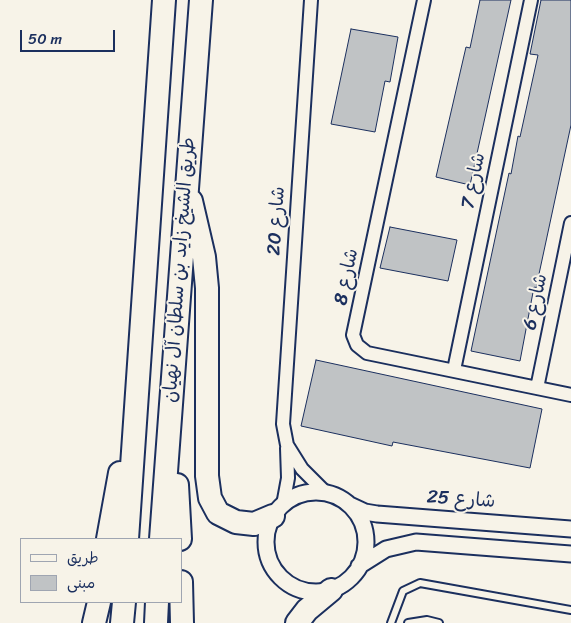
<!DOCTYPE html>
<meta charset="utf-8">
<style>
body{margin:0}
#map{position:relative;width:571px;height:623px;overflow:hidden;background:#f7f3e8;font-family:Sriracha,"Playpen Sans Arabic",sans-serif}
canvas{display:block}
.legend{position:absolute;left:20px;top:538px;width:162px;height:65px;box-sizing:border-box;background:#f7f3e8;border:1px solid #9fa5b1;margin:0;padding:6px 9px;list-style:none;font-size:15px;color:#1b2f5e}
.legend li{display:flex;align-items:center;gap:10px;height:25px}
.legend b{width:25px;border:1px solid #9fa5b1}
.scale{position:absolute;left:20px;top:30px;width:95px;height:22px;box-sizing:border-box;border:2px solid #1b2f5e;border-top:0;padding-left:6px;font-size:15px;line-height:18px;white-space:nowrap;color:#1b2f5e;-webkit-text-stroke:4px #f7f3e8;paint-order:stroke}
</style>
<div id="map">
<canvas width="571" height="623"></canvas>
<ul class="legend">
<li><b style="height:6px;background:#f7f3e8"></b>طريق</li>
<li><b style="height:14px;background:#c0c3c5"></b>مبنى</li>
</ul>
<div class="scale">50 m</div>
</div>
<script>
const ctx = document.querySelector('canvas').getContext('2d');
ctx.lineJoin = 'round';
function fill(path, color) {
  ctx.fillStyle = color;
  ctx.fill(path, 'evenodd');
}
function toPath(rows) {
  const path = new Path2D();
  for (const r of rows) {
    if (r.length === 3) {
      path.moveTo(r[0] + r[2], r[1]);
      path.arc(r[0], r[1], r[2], 0, 2 * Math.PI);
      continue;
    }
    path.moveTo(r[0], r[1]);
    for (let i = 2; i < r.length; i += 2) path.lineTo(r[i], r[i + 1]);
  }
  return path;
}
function stroke(path, color, width, dash) {
  ctx.strokeStyle = color;
  ctx.lineWidth = width;
  ctx.lineCap = dash ? 'butt' : 'round';
  ctx.setLineDash(dash || []);
  ctx.stroke(path);
}
function label(font, color, halo, rows, align = 'center') {
  ctx.font = font + ' Sriracha,"Playpen Sans Arabic",sans-serif';
  ctx.lineWidth = 4;
  ctx.setLineDash([]);
  ctx.textBaseline = 'middle';
  ctx.strokeStyle = halo;
  ctx.fillStyle = color;
  for (const [text, x, y, turn = 0] of rows) {
    ctx.save();
    ctx.translate(x, y);
    ctx.rotate((+turn || 0) * Math.PI / 180);
    ctx.textAlign = isNaN(turn) ? turn : align;
    if (halo) ctx.strokeText(text, 0, 0);
    ctx.fillText(text, 0, 0);
    ctx.restore();
  }
}
const building = toPath([
 [480,0,511,0,470,185,436,177,466,47,470,48,480,0],
 [541,0,571,0,571,125,536,288,534,287,520,361,471,351,509,173,511,174,518,136,520,137,538,55,530,54,541,0],
 [351,29,398,37,390,82,385,81,375,132,331,124,351,29],
 [390,227,457,240,448,281,380,268,390,227],
 [316,360,542,409,530,468,393,442,392,446,301,426,316,360]
]);
fill(building, '#c0c3c5');
stroke(building, '#1b2f5e', 1);
const service = toPath([
 [391,623,403,591,420,583,571,610],
 [408,623,427,620,439,623]
]);
const minor = toPath([
 [311,0,283,424,287,445,302,469,326,493],
 [424,0,353,335,357,345,367,353,571,395],
 [454,370,531,0],
 [537,388,571,223],
 [283,505,288,478,287,448]
]);
const tertiary = toPath([
 [316,542,50],
 [350,505,365,512,377,514,571,529],
 [359,566,386,549,416,542,571,554]
]);
const motorway = toPath([
 [191,201,204,257,207,288,207,476,210,498,218,513,236,522,254,524,273,516],
 [177,485,180,539],
 [108,539,120,473],
 [127,539,164,0],
 [161,539,201,0],
 [181,582,182,623],
 [94,623,99,602],
 [122,623,124,602],
 [156,623,157,602],
 [297,623,307,610,331,590]
]);
stroke(service, '#1b2f5e', 10);
stroke(minor, '#1b2f5e', 16);
stroke(tertiary, '#1b2f5e', 19);
stroke(motorway, '#1b2f5e', 26);
stroke(service, '#f7f3e8', 6);
stroke(minor, '#f7f3e8', 12);
stroke(tertiary, '#f7f3e8', 15);
stroke(motorway, '#f7f3e8', 22);
label('19px', '#1b2f5e', '#f7f3e8', [
 ["شارع 7",474,181,-78],
 ["شارع 20",277,221,-86],
 ["طريق الشيخ زايد بن سلطان آل نهيان",180,270,-86],
 ["شارع 8",347,277,-78],
 ["شارع 6",536,302,-78],
 ["شارع 25",461,500,4]
]);
</script>
